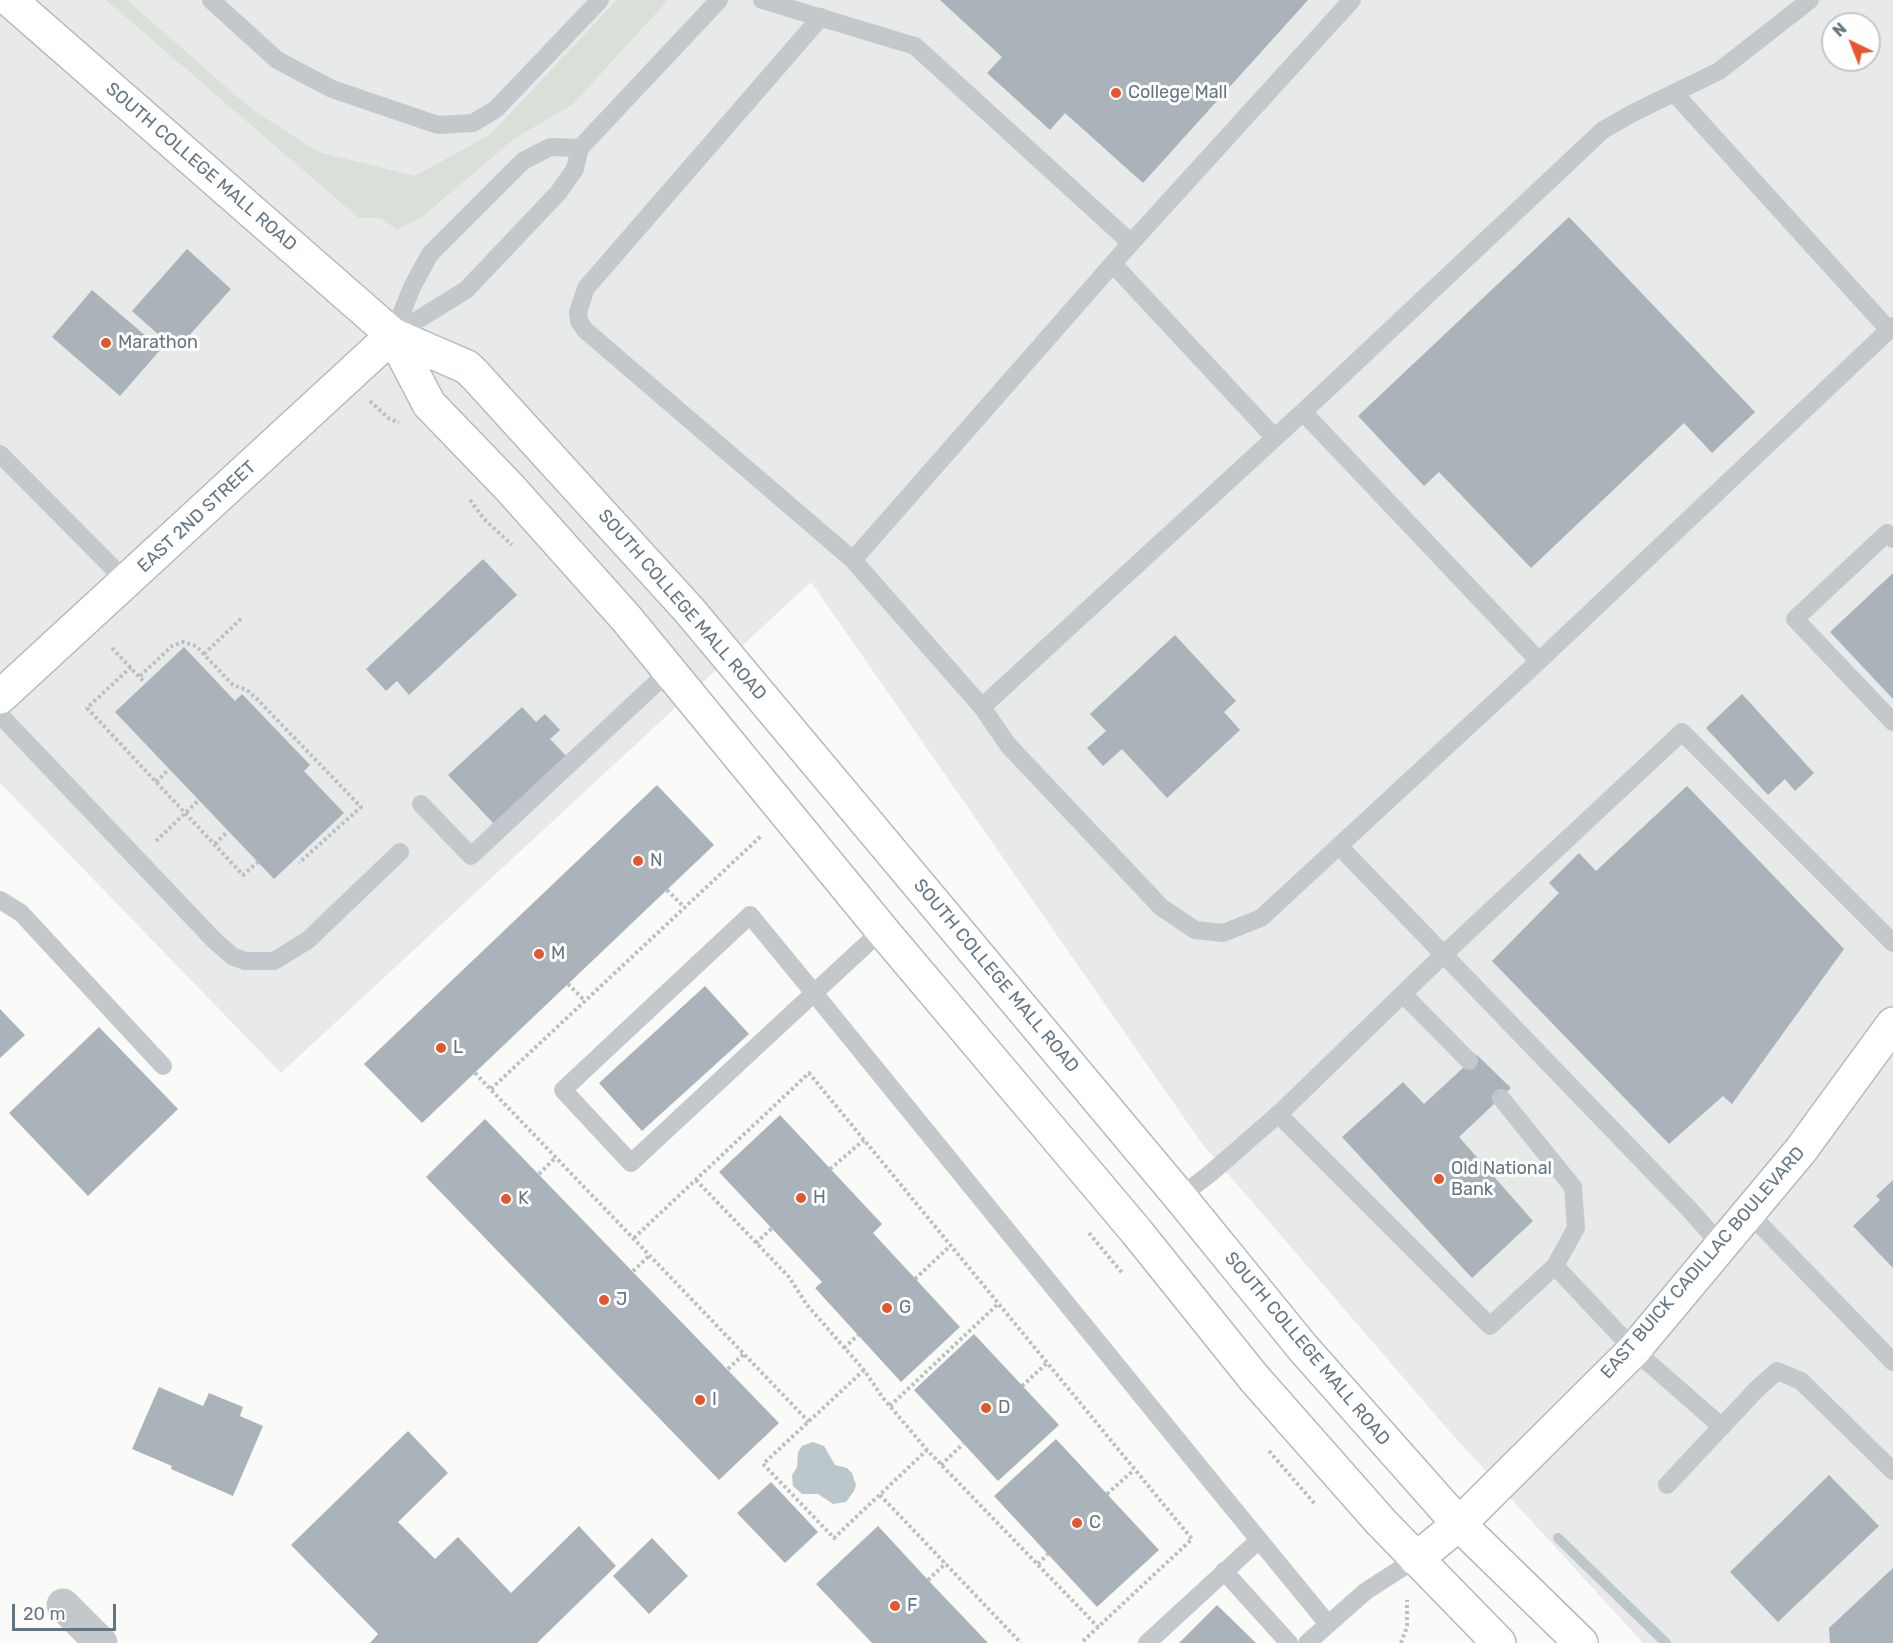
<!DOCTYPE html>
<style>
body{margin:0}
#map{position:relative;width:1893px;height:1643px;overflow:hidden;background:#fafaf8;font-family:Rubik,sans-serif}
canvas{display:block}
.north{position:absolute;left:1821px;top:12px;width:60px;height:60px;box-sizing:border-box;background:#fff;border:2px solid #c1c8cd;border-radius:50%;rotate:317deg;font-size:16px;font-weight:700;line-height:24px;text-align:center;color:#657683}
.north::after{content:'';display:block;margin:auto;width:21px;height:27px;background:#e4572e;clip-path:polygon(50% 0,100% 100%,50% 72%,0 100%)}
.scale{position:absolute;left:12px;top:1604px;width:104px;height:27px;box-sizing:border-box;border:3px solid #657683;border-top:0;padding-left:8px;font-size:18px;line-height:21px;white-space:nowrap;color:#657683;-webkit-text-stroke:4px #fff;paint-order:stroke}
</style>
<div id="map">
<canvas width="1893" height="1643"></canvas>
<div class="north">N</div>
<div class="scale">20 m</div>
</div>
<script>
const ctx = document.querySelector('canvas').getContext('2d');
ctx.lineJoin = 'round';
function fill(path, color) {
  ctx.fillStyle = color;
  ctx.fill(path, 'evenodd');
}
function toPath(rows) {
  const path = new Path2D();
  for (const r of rows) {
    path.moveTo(r[0], r[1]);
    for (let i = 2; i < r.length; i += 2) path.lineTo(r[i], r[i + 1]);
  }
  return path;
}
function stroke(path, color, width, dash) {
  ctx.strokeStyle = color;
  ctx.lineWidth = width;
  ctx.lineCap = dash ? 'butt' : 'round';
  ctx.setLineDash(dash || []);
  ctx.stroke(path);
}
function label(font, color, halo, rows, align = 'center') {
  ctx.font = font + ' Rubik,sans-serif';
  ctx.lineWidth = 6;
  ctx.setLineDash([]);
  ctx.textBaseline = 'middle';
  ctx.strokeStyle = halo;
  ctx.fillStyle = color;
  for (const [text, x, y, turn = 0] of rows) {
    ctx.save();
    ctx.translate(x, y);
    ctx.rotate((+turn || 0) * Math.PI / 180);
    ctx.textAlign = isNaN(turn) ? turn : align;
    if (halo) ctx.strokeText(text, 0, 0);
    ctx.fillText(text, 0, 0);
    ctx.restore();
  }
}
fill(toPath([
 [0,0,1893,0,1893,1643,1643,1643,1451,1433,1203,1145,811,582,281,1073,0,783],
 [1833,24,1869,24,1869,60,1833,60]
]), '#e8e9e9');
fill(toPath([
 [106,0,127,0,250,108,318,152,415,176,491,134,617,0,668,0,573,104,514,139,423,216,397,230,381,218,359,218]
]), '#dadfd7');
fill(toPath([
 [813,1442,824,1446,835,1465,847,1468,852,1473,856,1485,854,1491,846,1502,833,1504,818,1494,802,1494,793,1486,792,1475,797,1467,798,1452,802,1446]
]), '#bbc7cb');
stroke(toPath([
 [1558,1538,1666,1643]
]), '#bbc7cb', 10);
fill(toPath([
 [940,0,1308,0,1143,183,1065,113,1050,130,987,73,1002,57],
 [1569,217,1755,412,1712,453,1684,423,1531,568,1439,472,1424,486,1358,416],
 [187,249,231,289,176,350,132,311],
 [92,290,161,349,120,396,52,337],
 [483,559,517,595,409,695,397,681,386,691,366,669],
 [1893,573,1893,699,1830,632],
 [1175,635,1236,701,1224,712,1240,730,1167,798,1122,749,1103,766,1087,748,1106,731,1090,714],
 [184,647,235,701,242,694,310,765,304,771,344,813,274,879,115,712],
 [1742,694,1814,773,1795,791,1785,779,1768,795,1706,728],
 [522,707,536,722,545,714,560,730,550,739,566,756,494,824,448,775],
 [657,785,714,845,422,1123,364,1064],
 [1687,786,1844,949,1732,1104,1723,1096,1669,1144,1492,961,1559,893,1549,883,1579,853,1596,871],
 [705,986,749,1034,642,1131,599,1083],
 [0,1009,25,1035,0,1058],
 [99,1027,178,1109,88,1196,9,1113],
 [1477,1055,1511,1088,1459,1137,1533,1221,1472,1278,1342,1137,1403,1082,1424,1104],
 [780,1115,882,1224,873,1233,960,1327,901,1382,815,1288,822,1282,719,1172],
 [485,1119,779,1423,719,1480,426,1177],
 [1893,1180,1893,1268,1853,1226,1880,1200,1876,1196],
 [974,1334,1059,1425,998,1481,914,1390],
 [159,1387,203,1406,209,1393,243,1407,240,1416,263,1426,233,1496,171,1469,172,1466,132,1449],
 [408,1431,448,1473,398,1522,435,1559,458,1537,511,1593,579,1526,616,1566,537,1643,370,1643,378,1634,291,1545],
 [1056,1439,1159,1550,1097,1607,994,1496],
 [1829,1475,1879,1526,1778,1622,1730,1572],
 [771,1482,818,1532,785,1563,737,1513],
 [878,1526,928,1580,988,1643,872,1643,816,1584],
 [652,1538,688,1576,649,1614,613,1576],
 [1893,1568,1893,1643,1830,1643,1829,1628],
 [1217,1605,1256,1643,1179,1643]
]), '#aab3b9');
const secondary = toPath([
 [10,0,393,335,467,367,476,376,689,610,1180,1197,1303,1348,1459,1524,1581,1643],
 [393,335,429,404,510,488,626,618,882,930,1136,1231,1254,1378,1381,1522,1499,1643],
 [0,697,393,335],
 [1416,1559,1459,1524,1634,1350,1801,1150,1893,1024]
]);
stroke(secondary, '#b3babf', 36);
stroke(toPath([
 [370,401,388,418,399,423],
 [470,500,484,519,512,545],
 [112,648,145,683],
 [204,654,243,617],
 [131,667,87,708,243,875,258,862],
 [140,676,172,646,183,642,196,646,233,685,247,690,257,699,361,807,299,863],
 [156,782,169,769],
 [156,841,199,800],
 [215,844,228,831],
 [667,890,684,907],
 [568,984,585,1001],
 [475,1073,809,1422],
 [491,1089,761,836],
 [830,1169,864,1140],
 [539,1174,556,1157],
 [696,1180,789,1277,807,1305,864,1370,883,1398,927,1450,1098,1627],
 [1089,1233,1123,1274],
 [634,1238,809,1073,1192,1539,1081,1643],
 [756,1243,772,1228],
 [633,1271,650,1255],
 [915,1279,950,1246],
 [844,1348,858,1335],
 [728,1369,744,1354],
 [864,1370,763,1464,834,1538,927,1450],
 [1022,1386,1047,1363],
 [890,1406,998,1304],
 [1269,1451,1315,1504],
 [941,1465,963,1444],
 [1107,1494,1134,1470],
 [880,1495,1021,1643],
 [1038,1564,1048,1554],
 [928,1580,946,1563],
 [1401,1643,1407,1627,1407,1600]
]), '#bbbfc2', 4, [3, 3]);
stroke(toPath([
 [211,0,277,60,332,89,438,125,473,123,496,109,600,0],
 [762,0,915,46,1131,243],
 [821,17,586,288,578,312,579,321,585,330,853,560,982,707,1008,745,1161,907,1195,930,1223,933,1261,918,1539,661,1893,326],
 [1675,94,1889,330],
 [1113,264,1275,438],
 [393,335,466,290,558,193,575,169,580,148,719,0],
 [393,335,412,287,430,254,523,161,550,147,580,148],
 [1303,412,1539,661],
 [0,454,127,582],
 [1893,539,1887,533,1795,619,1893,722],
 [853,560,1131,243,1352,0],
 [982,707,1303,412,1603,130,1633,113,1719,71,1810,0],
 [0,715,214,940,232,956,245,961,274,961,308,940,400,852],
 [421,804,471,856,669,671],
 [1340,847,1690,1210,1721,1245],
 [0,900,21,913,163,1066],
 [882,930,814,993,631,1163,563,1090,750,915,814,993,1219,1491,1328,1624],
 [1403,994,1469,1061],
 [1501,1098,1573,1187,1576,1228,1555,1266],
 [1278,1114,1490,1326,1555,1266,1634,1350,1722,1427],
 [1180,1197,1212,1172,1283,1110,1443,955,1682,732,1893,943],
 [1749,1213,1893,1362],
 [1667,1485,1756,1390,1777,1371,1801,1381,1893,1471],
 [1224,1571,1289,1643],
 [1147,1643,1259,1540],
 [1307,1643,1366,1591,1416,1559]
]), '#c3c8cc', 18);
stroke(toPath([
 [63,1605,101,1643]
]), '#c3c8cc', 33);
stroke(secondary, '#fff', 33);
for (const [x, y, r, color] of [
 [1116,93,6,"#e4572e"],
 [106,343,6,"#e4572e"],
 [638,861,6,"#e4572e"],
 [539,954,6,"#e4572e"],
 [441,1048,6,"#e4572e"],
 [1439,1179,6,"#e4572e"],
 [801,1198,6,"#e4572e"],
 [506,1199,6,"#e4572e"],
 [604,1300,6,"#e4572e"],
 [887,1308,6,"#e4572e"],
 [700,1400,6,"#e4572e"],
 [986,1408,6,"#e4572e"],
 [1077,1523,6,"#e4572e"],
 [895,1606,6,"#e4572e"]
]) {
  const dot = new Path2D();
  dot.arc(x, y, r, 0, 2 * Math.PI);
  ctx.fillStyle = color;
  ctx.fill(dot);
  stroke(dot, '#fff', 2);
}
label('18px', '#657683', '#fff', [
 ["College Mall",1128,93],
 ["Marathon",118,343],
 ["N",650,861],
 ["M",551,954],
 ["L",453,1048],
 ["Old National",1451,1169],
 ["Bank",1451,1190],
 ["H",813,1198],
 ["K",518,1199],
 ["J",616,1300],
 ["G",899,1308],
 ["I",712,1400],
 ["D",998,1408],
 ["C",1089,1523],
 ["F",907,1606]
], 'left');
label('18px', '#657683', '#fff', [
 ["SOUTH COLLEGE MALL ROAD",201,167,41],
 ["EAST 2ND STREET",197,517,-43],
 ["SOUTH COLLEGE MALL ROAD",682,605,49],
 ["SOUTH COLLEGE MALL ROAD",996,976,50],
 ["EAST BUICK CADILLAC BOULEVARD",1703,1263,-49],
 ["SOUTH COLLEGE MALL ROAD",1307,1349,50]
]);
</script>
